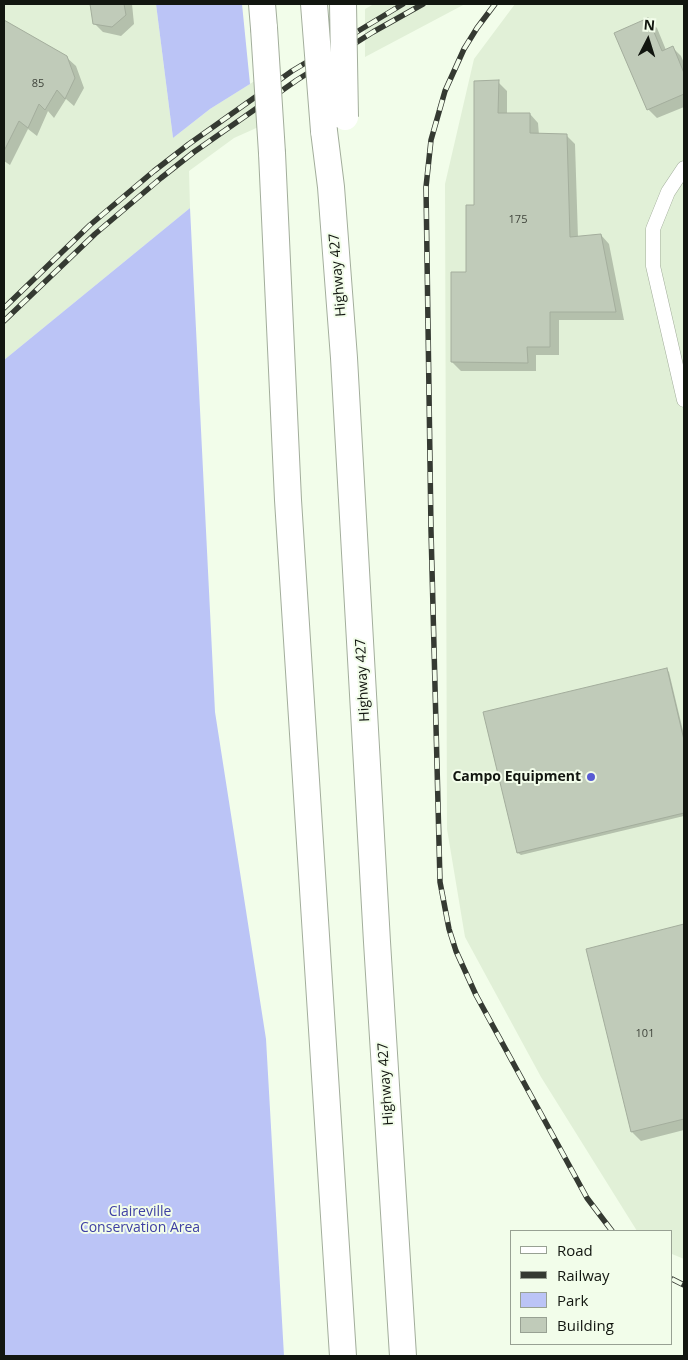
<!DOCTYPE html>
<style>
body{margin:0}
#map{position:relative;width:688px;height:1360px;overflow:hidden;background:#f2fdea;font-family:"Open Sans",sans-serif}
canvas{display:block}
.frame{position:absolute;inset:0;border:5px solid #121610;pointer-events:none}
.legend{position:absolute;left:510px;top:1230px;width:162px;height:115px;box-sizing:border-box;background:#f2fdea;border:1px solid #98a193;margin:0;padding:6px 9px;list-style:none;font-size:15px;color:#121610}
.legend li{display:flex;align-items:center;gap:10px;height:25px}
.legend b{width:25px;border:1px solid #98a193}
.north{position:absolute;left:623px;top:15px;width:50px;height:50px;-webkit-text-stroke:4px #f2fdea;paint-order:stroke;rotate:5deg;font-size:14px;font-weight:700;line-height:20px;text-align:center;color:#121610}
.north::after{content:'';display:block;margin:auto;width:18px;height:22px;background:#121610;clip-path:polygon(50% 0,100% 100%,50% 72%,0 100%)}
</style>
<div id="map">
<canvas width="688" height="1360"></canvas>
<div class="frame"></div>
<ul class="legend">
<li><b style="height:6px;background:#fff"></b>Road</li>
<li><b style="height:6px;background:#353a32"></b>Railway</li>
<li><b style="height:14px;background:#bbc4f6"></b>Park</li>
<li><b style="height:14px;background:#c0cbb9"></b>Building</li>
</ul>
<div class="north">N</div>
</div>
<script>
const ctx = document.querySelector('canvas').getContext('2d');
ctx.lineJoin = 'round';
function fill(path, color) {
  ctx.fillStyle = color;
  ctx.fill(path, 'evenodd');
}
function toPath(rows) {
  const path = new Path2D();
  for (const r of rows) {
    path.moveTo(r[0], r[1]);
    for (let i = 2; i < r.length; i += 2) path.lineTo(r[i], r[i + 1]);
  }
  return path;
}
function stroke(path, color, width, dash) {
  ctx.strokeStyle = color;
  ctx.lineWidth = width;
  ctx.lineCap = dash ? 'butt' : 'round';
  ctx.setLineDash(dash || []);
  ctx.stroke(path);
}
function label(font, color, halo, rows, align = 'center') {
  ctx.font = font + ' "Open Sans",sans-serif';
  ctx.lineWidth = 4;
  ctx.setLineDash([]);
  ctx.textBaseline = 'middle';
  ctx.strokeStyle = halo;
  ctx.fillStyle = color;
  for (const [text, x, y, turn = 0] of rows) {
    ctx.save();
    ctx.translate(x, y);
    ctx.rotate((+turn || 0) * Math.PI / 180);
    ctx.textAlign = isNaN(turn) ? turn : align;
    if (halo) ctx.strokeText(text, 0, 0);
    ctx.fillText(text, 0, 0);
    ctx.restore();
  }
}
fill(toPath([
 [4,4,156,4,173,138,210,109,280,65,283,116,234,138,189,171,190,208,4,360],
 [374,4,465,4,365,57,365,9],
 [515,4,684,4,684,1259,672,1254,672,1231,637,1231,541,1077,465,937,447,829,445,184,474,59]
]), '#e1f0d7');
fill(toPath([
 [156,4,242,4,250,84,210,109,173,138],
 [190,208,215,712,266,1039,284,1356,4,1356,4,360]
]), '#bbc4f6');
fill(toPath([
 [92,4,132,4,134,24,121,36,103,32,94,23],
 [648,20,657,28,666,50,673,48,681,56,684,63,684,107,657,118,648,109],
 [4,21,66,57,76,66,84,88,74,106,66,99,54,118,48,111,37,136,28,129,10,165,4,161],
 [498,82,507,91,507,114,530,114,538,123,539,135,566,135,575,144,578,238,601,235,609,244,624,320,559,320,559,355,536,355,536,371,461,371,452,362,476,207],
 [666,669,669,672,684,735,684,816,521,855,518,853],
 [684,926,684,1130,641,1141,632,1132,587,950]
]), '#0003');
const building = toPath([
 [90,4,124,4,126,15,112,27,93,24,90,4],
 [648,18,662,51,673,46,684,73,684,94,647,110,614,33,648,18],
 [4,20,67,56,75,78,65,99,57,90,45,110,39,104,28,128,19,121,4,151,4,20],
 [499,80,498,113,530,113,530,133,567,134,570,237,601,234,616,312,550,312,550,347,527,347,528,363,451,362,451,272,466,272,466,205,474,205,474,81,499,80],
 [667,668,684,740,684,813,517,853,483,712,667,668],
 [684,924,684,1119,631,1132,586,949,684,924]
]);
fill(building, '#c0cbb9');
stroke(building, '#a4ae9d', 1);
const street = toPath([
 [684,168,668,192,653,229,653,266,684,400]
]);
const highway = toPath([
 [262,4,264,28],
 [324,131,331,187,344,358,377,942,403,1356],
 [272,153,288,500,343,1356]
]);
stroke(street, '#a3ae9c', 15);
stroke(highway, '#a3ae9c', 28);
stroke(street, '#fff', 14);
stroke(highway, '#fff', 26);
const rail = toPath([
 [495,4,477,28,464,49,445,91,431,140,426,187,431,530,440,882,449,929,456,951,476,995,587,1198,612,1231],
 [4,308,90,225,154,171,189,144,292,71,403,4],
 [4,321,95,234,161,178,194,152,297,80,373,32,423,4],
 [672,1279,684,1285]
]);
stroke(rail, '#353a32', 5.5);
stroke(rail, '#f2fdea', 4, [11]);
const highwayBridge = toPath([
 [314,4,324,131],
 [343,4,345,117],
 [264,28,272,153]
]);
stroke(highwayBridge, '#a3ae9c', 28, []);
stroke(highwayBridge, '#fff', 26);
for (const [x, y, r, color] of [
 [591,777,5,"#585bd3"]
]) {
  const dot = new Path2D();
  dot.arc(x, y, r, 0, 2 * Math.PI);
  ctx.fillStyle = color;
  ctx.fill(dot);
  stroke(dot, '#f2fdea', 2);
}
label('11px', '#3e433a', null, [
 ["85",38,84],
 ["175",518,220],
 ["101",645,1034]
]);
label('14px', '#121610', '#f2fdea', [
 ["Highway 427",338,275,-95],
 ["Highway 427",363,680,-93],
 ["Highway 427",386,1084,-94]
]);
label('bold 14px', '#121610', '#f2fdea', [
 ["Campo Equipment",581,777]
], 'right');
label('14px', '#3f40a4', '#f2fdea', [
 ["Claireville",140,1212],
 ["Conservation Area",140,1228]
]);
</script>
